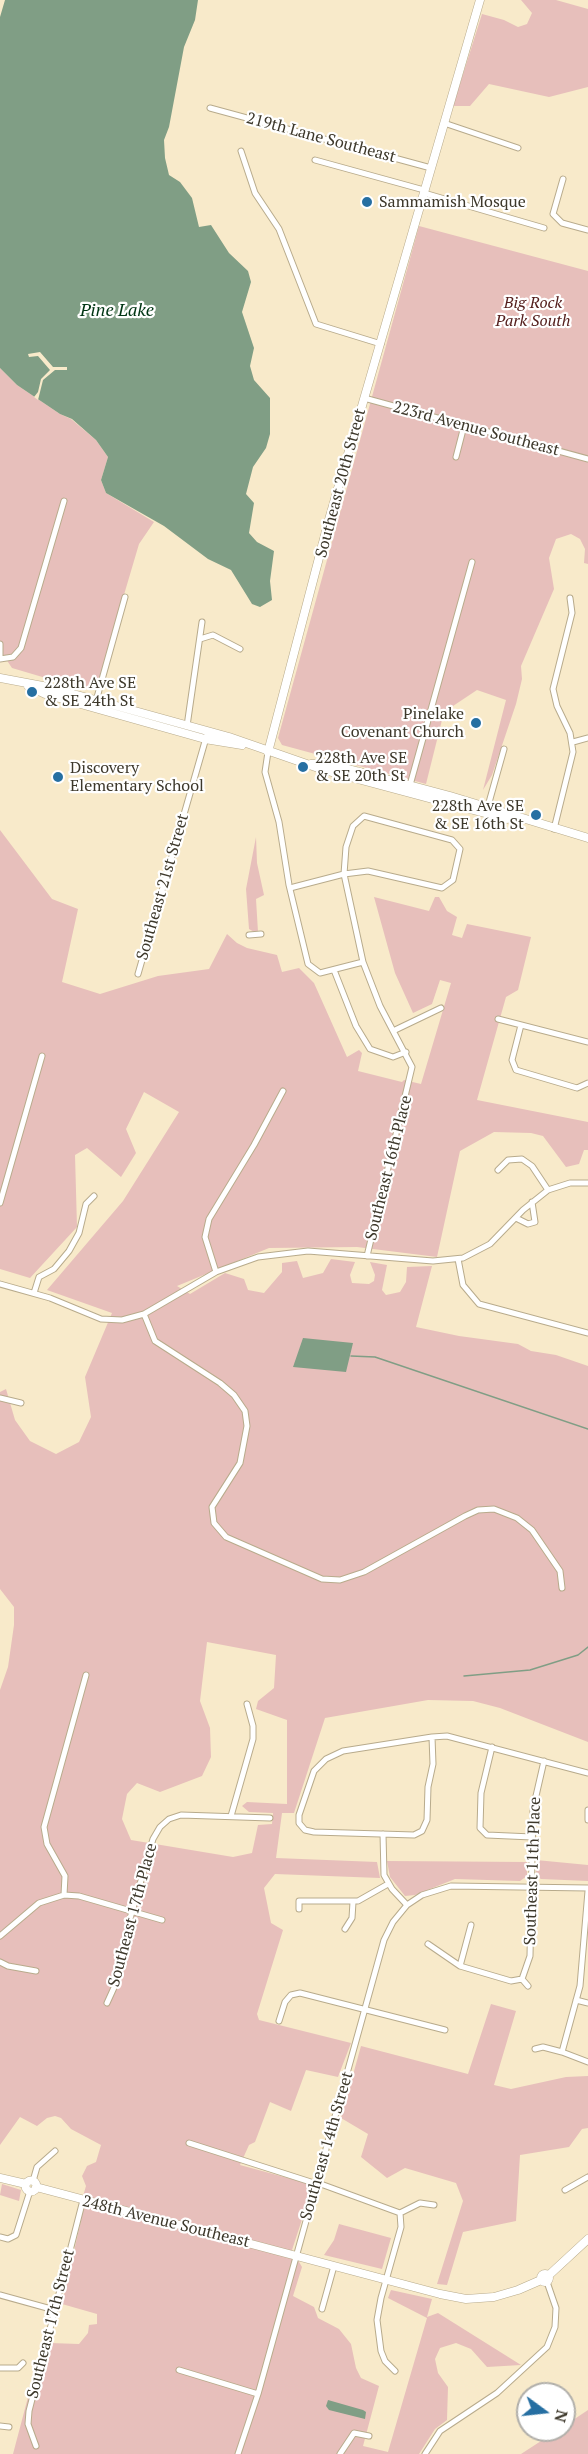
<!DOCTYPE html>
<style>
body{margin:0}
#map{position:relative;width:588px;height:2454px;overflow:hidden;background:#f8eaca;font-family:"PT Serif",serif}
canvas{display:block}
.north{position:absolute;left:516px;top:2382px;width:60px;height:60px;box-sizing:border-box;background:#fff;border:2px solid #b1afaa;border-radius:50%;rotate:105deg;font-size:16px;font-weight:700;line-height:24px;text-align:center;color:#3d382b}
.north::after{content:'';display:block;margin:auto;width:21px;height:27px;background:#266fa2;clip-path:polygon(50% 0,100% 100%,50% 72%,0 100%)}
</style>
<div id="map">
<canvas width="588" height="2454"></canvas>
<div class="north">N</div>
</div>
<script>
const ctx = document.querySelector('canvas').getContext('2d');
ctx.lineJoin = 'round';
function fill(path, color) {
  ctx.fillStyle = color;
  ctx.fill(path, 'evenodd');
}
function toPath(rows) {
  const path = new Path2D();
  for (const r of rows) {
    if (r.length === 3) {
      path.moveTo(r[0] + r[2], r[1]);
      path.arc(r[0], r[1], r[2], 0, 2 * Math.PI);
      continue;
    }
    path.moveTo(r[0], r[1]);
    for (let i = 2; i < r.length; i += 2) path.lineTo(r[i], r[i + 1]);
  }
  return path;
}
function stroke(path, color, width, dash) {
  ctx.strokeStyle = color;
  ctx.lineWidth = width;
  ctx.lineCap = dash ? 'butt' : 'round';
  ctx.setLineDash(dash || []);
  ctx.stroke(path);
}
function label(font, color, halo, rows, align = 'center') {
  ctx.font = font + ' "PT Serif",serif';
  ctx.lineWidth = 4.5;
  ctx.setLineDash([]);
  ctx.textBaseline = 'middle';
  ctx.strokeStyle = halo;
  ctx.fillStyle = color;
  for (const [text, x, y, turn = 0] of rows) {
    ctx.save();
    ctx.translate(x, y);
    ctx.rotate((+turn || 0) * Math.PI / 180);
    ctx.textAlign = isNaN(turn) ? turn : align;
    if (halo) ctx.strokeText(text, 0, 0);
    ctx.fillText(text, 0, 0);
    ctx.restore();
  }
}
fill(toPath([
 [521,0,556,0,588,9,588,87,549,97,489,84,470,106,453,106,482,14,504,20,518,27,527,24,532,13],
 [419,226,588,271,588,564,584,563,585,549,580,539,571,534,556,539,549,558,554,589,521,666,522,679,516,704,492,775,483,790,506,700,477,690,444,712,426,784,282,745,278,738],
 [0,368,17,385,60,414,71,419,96,440,108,457,101,480,106,493,154,522,139,544,97,686,83,689,12,668,4,656,0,658],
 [0,830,52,899,78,909,62,982,100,994,158,976,209,969,227,934,237,943,247,948,277,955,282,972,299,968,314,983,347,1057,359,1050,362,1053,358,1071,402,1082,404,1080,421,1084,451,983,440,980,432,1004,413,1013,395,973,374,897,429,911,435,897,439,897,447,911,457,917,452,935,462,938,467,924,531,937,518,990,506,997,477,1100,588,1122,588,1150,584,1150,579,1164,566,1167,543,1136,531,1133,494,1132,460,1151,437,1257,357,1247,269,1248,177,1286,190,1294,225,1273,244,1279,248,1290,264,1293,282,1272,282,1263,297,1261,303,1278,323,1273,331,1259,355,1262,350,1275,352,1283,369,1284,374,1281,375,1275,370,1262,387,1265,382,1290,386,1295,400,1292,406,1282,407,1267,432,1266,416,1327,459,1336,518,1344,531,1351,556,1355,588,1366,588,1742,500,1708,473,1701,428,1700,325,1718,294,1813,282,1813,276,1858,377,1862,380,1878,275,1874,264,1888,271,1923,283,1930,257,2014,259,2020,351,2043,338,2077,306,2070,291,2111,270,2102,255,2142,249,2145,240,2165,310,2184,311,2192,292,2250,302,2267,293,2296,314,2307,318,2318,339,2329,351,2344,356,2368,361,2378,379,2386,363,2446,388,2452,427,2318,388,2298,391,2290,432,2299,427,2317,438,2313,521,2365,487,2367,471,2349,456,2343,440,2348,435,2359,438,2373,448,2387,447,2420,435,2429,419,2454,13,2454,32,2382,38,2384,50,2343,79,2344,88,2333,89,2325,97,2324,97,2314,62,2304,84,2207,83,2196,86,2186,82,2176,87,2166,96,2162,101,2145,71,2129,61,2118,55,2116,47,2118,37,2126,20,2117,0,2145,0,1690,8,1667,14,1625,14,1607,0,1589,0,1392,6,1389,15,1420,30,1441,56,1454,79,1442,91,1417,85,1377,112,1313,47,1290,123,1201,179,1112,144,1092,126,1129,136,1153,121,1177,87,1148,75,1155,77,1227,30,1278,0,1269],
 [207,1642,276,1655,274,1688,258,1701,256,1709,287,1720,287,1804,247,1802,242,1806,249,1812,273,1813,272,1824,258,1825,252,1853,233,1857,131,1840,122,1819,127,1794,137,1783,160,1792,202,1776,211,1757,210,1728,200,1701],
 [256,837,257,863,264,895,256,899,258,932,254,932,249,929,246,889],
 [536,1860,588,1865,588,1881,541,1879,536,1876],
 [387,1861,527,1862,527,1876,520,1881,455,1879,415,1895,405,1896,390,1877],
 [491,2004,516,2011,494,2085,511,2089,566,2077,588,2076,588,2128,582,2129,569,2147,520,2155,516,2221,463,2232,447,2285,437,2284,463,2201,456,2183,405,2168,387,2178,361,2157,368,2134,341,2118,361,2046,468,2074],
 [2,2184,21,2190,19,2201,0,2195],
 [339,2224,391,2238,382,2269,324,2255,334,2240],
 [588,2410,588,2454,521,2454,558,2430,564,2430,564,2426]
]), '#e7bfbb');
fill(toPath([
 [5,0,198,0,195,20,184,47,169,127,164,140,165,158,169,175,180,182,192,198,199,227,211,225,229,253,248,271,251,282,242,312,254,348,250,366,254,380,270,398,270,434,266,448,253,467,246,494,254,503,249,533,257,542,274,551,270,581,272,600,260,607,252,604,231,570,208,559,164,526,106,493,101,480,108,457,96,440,72,419,60,414,17,385,0,368,0,17],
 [303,1338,353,1343,346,1372,293,1367],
 [328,2400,363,2410,366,2412,365,2419,329,2410,326,2406]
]), '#809e85');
fill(toPath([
 [40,352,53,367,67,367,67,370,55,370,43,380,38,400,34,397,38,392,41,379,50,370,38,356,29,357,28,354]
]), '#f8eaca');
stroke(toPath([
 [351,1356,375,1357,588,1429],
 [464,1676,530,1670,578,1655,588,1647]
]), '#809e85', 1.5);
const street = toPath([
 [210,108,431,168],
 [444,123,518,148],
 [241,151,255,193,279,229,316,324,381,344],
 [315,160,424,190],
 [563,179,553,214,562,223,588,230],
 [424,193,544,228],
 [364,398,588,459],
 [456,457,464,426],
 [200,639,213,635,240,649],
 [0,644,0,658],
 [0,659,13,657,21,648,64,501],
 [96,701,125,597],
 [187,726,202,622],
 [573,742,588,738],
 [268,752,265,772,279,822,289,885,308,964,320,973,363,962],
 [410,785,472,562],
 [488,806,504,749],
 [554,829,573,752,570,733,557,706,553,689,572,613,570,598],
 [290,888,344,874,368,871,442,888,453,880,460,849,452,840,364,816,353,826,346,847,344,874,363,962,380,1006,412,1067,367,1256],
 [249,935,261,934],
 [334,970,356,1026,370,1049,393,1057,406,1052],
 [138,974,208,731],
 [498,1019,588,1042],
 [521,1025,512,1060,516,1070,577,1088,588,1083],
 [393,1031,441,1008],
 [498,1170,508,1160,522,1159,532,1166,548,1190],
 [0,1203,42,1056],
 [516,1218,528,1224,535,1222,532,1202],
 [458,1259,463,1285,479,1304,588,1333],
 [216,1272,205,1237,209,1219,254,1145,283,1091],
 [0,1284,50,1298,101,1319,122,1320,144,1314,216,1272,258,1257,308,1251,433,1261,463,1258,490,1244,523,1210,548,1190,570,1183,588,1183],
 [34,1293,39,1277,54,1269,69,1251,79,1233,86,1204,94,1196],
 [144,1314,155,1341,220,1383,234,1395,245,1411,247,1426,240,1463,212,1507,214,1523,226,1537,322,1579,340,1580,364,1572,465,1516,478,1510,494,1509,517,1518,532,1530,560,1571,562,1588],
 [0,1398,21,1403],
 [432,1737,433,1764,428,1787,427,1820,422,1831,414,1835,314,1832,305,1830,299,1823,299,1815,314,1771,326,1759,343,1751,432,1737,447,1736,588,1773],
 [492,1747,481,1793,480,1828,487,1835,532,1837],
 [588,1810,588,1820],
 [231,1816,253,1739,253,1726,247,1704],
 [383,1834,384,1875,392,1889,407,1905],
 [64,1895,65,1876,47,1844,44,1827,86,1675],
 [299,1909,299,1901,358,1901,388,1884],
 [345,1929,352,1918,353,1902],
 [0,1936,39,1903,64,1895,79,1896,162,1920],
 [428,1944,460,1966,511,1981,522,1979,528,1986],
 [0,1962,8,1966,36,1971],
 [460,1966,471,1925],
 [522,1979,530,1956,533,1809,544,1761],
 [576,2000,588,2003],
 [107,2003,117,1981,128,1937,129,1922,153,1839,160,1827,169,1819,181,1815,270,1818],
 [279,2021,285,2002,291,1995,300,1993,445,2030],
 [535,2049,543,2047,562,2052,588,2062],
 [562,2052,580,1986,588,1891],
 [189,2143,317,2184],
 [33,2181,37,2167,55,2151],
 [318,2183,400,2213],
 [565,2190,588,2177],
 [400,2213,420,2203,434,2205],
 [0,2237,8,2239,16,2235,30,2191],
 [0,2295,51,2309],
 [322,2309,334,2266],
 [0,2368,18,2368,23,2363],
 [179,2370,258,2394],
 [395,2371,385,2361,381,2351,377,2320,381,2298,401,2227,400,2213],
 [0,2426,9,2427],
 [36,2446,28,2424,29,2411,83,2200],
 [238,2454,258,2394,384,1940,393,1922,407,1905,422,1895,451,1886,588,1888],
 [340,2454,354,2433,369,2436],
 [425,2454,440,2431,497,2393,547,2347,555,2327,556,2308,547,2282]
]);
const secondary = toPath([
 [0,678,48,687,229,737,324,770,507,819,514,817],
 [28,686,45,694,205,739,242,745],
 [268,752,330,516,480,0],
 [311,764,326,763,450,796,588,838],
 [0,2178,26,2184],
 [31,2186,5.5],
 [36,2187,440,2294,466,2299,494,2297,518,2290,541,2280],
 [545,2278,4],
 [548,2276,588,2239]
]);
stroke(street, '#b8ab8c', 7);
stroke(secondary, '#b8ab8c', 9);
stroke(street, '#fff', 5);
stroke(secondary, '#fff', 8);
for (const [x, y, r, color] of [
 [367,202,6,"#266fa2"],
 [32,692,6,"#266fa2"],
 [476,723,6,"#266fa2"],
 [303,767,6,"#266fa2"],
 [58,777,6,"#266fa2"],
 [536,815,6,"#266fa2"]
]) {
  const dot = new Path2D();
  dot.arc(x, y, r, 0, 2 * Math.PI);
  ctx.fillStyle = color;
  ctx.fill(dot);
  stroke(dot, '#fff', 2);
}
label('16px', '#3d382b', '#fff', [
 ["219th Lane Southeast",321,138,15],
 ["223rd Avenue Southeast",476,429,15],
 ["Southeast 20th Street",341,483,-75],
 ["Southeast 21st Street",163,887,-74],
 ["Southeast 16th Place",389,1168,-76],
 ["Southeast 11th Place",533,1871,-88],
 ["Southeast 17th Place",133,1915,-75],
 ["Southeast 14th Street",327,2146,-74],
 ["248th Avenue Southeast",166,2222,14],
 ["Southeast 17th Street",51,2324,-76]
]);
label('16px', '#3d382b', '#fff', [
 ["Sammamish Mosque",379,202],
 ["228th Ave SE",44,683],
 ["& SE 24th St",44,701],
 ["Pinelake",464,714,"right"],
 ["Covenant Church",464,732,"right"],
 ["228th Ave SE",315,758],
 ["& SE 20th St",315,776],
 ["Discovery",70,768],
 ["Elementary School",70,786],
 ["228th Ave SE",524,806,"right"],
 ["& SE 16th St",524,824,"right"]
], 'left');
label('italic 16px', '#55201e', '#fff', [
 ["Big Rock",533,303],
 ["Park South",533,321]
]);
label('italic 18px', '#013614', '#fff', [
 ["Pine Lake",117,311]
]);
</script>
